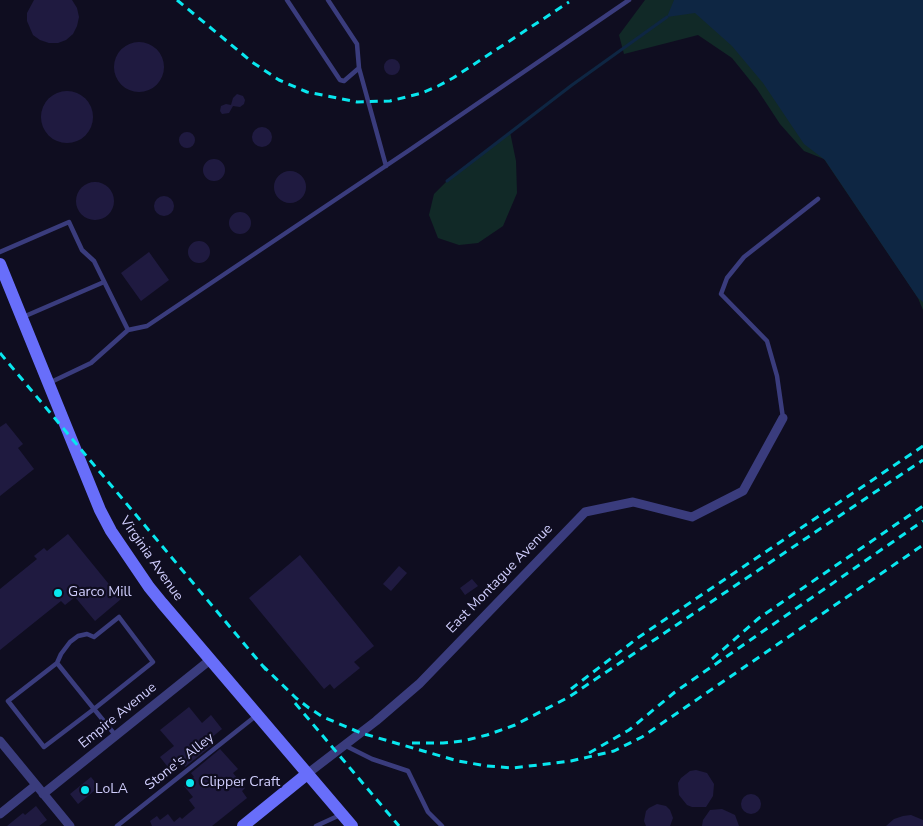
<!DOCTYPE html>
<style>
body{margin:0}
canvas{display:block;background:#0f0d20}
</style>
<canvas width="923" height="826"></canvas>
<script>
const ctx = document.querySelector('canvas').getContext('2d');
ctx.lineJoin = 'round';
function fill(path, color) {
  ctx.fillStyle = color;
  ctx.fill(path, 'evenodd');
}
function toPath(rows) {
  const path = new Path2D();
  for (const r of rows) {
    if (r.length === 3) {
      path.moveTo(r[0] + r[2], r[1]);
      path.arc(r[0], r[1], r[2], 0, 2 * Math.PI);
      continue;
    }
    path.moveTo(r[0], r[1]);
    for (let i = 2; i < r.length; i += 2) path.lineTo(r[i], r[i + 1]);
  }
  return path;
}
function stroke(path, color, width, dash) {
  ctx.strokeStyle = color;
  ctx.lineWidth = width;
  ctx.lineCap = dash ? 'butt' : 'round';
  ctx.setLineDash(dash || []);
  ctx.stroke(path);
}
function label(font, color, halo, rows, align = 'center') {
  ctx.font = font + ' "Nunito Sans",sans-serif';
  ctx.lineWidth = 4.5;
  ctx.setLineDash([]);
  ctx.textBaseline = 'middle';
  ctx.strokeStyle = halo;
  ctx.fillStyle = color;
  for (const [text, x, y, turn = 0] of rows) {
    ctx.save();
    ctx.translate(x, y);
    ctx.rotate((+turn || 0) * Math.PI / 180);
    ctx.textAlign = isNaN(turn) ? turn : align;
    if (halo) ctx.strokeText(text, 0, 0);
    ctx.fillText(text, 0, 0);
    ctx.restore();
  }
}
fill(toPath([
 [645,0,735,0,923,271,923,310,918,298,824,159,804,151,780,124,757,89,732,58,698,35,624,54,619,35],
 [510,132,516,161,517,193,503,226,478,243,459,245,438,238,429,215,434,194,447,181]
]), '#112927');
fill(toPath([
 [674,0,923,0,923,302,918,298,825,160,804,144,763,83,732,46,695,13,667,17]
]), '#0e2643');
stroke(toPath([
 [447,181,572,85,667,17]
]), '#0e2643', 3);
fill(toPath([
 [34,0,72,0,77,8,79,17,77,26,73,34,66,40,58,43,49,43,40,40,33,35,27,21,27,13],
 [139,67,25],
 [392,67,8],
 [67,117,26],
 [237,94,243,96,245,100,244,104,240,107,233,106,229,113,222,114,220,111,221,106,226,104,231,105,233,98],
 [262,137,10],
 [187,140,8],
 [214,170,11],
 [290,187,16],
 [95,201,19],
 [164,206,10],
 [240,223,11],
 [199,252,11],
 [149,252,169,280,141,301,121,273],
 [6,423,23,444,18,448,34,469,0,496,0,427],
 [68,534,121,599,95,621,75,597,65,605,61,601,0,650,0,589,37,559,34,556,44,548,47,551],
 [300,555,374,646,354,662,360,668,334,689,330,684,324,689,249,598],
 [399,566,407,573,391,591,383,584],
 [472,579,478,586,465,595,460,588],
 [189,707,202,723,211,715,222,729,211,738,215,743,185,767,182,762,171,771,160,757,174,746,160,730],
 [220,749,238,769,233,773,245,788,242,791,247,798,212,826,152,826,150,821,157,816,160,820,168,814,174,822,180,817,182,819,195,808,189,800,193,797,184,786,194,777,191,773],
 [696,770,707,773,714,784,713,796,706,807,692,807,687,805,679,795,678,783,681,778,690,771],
 [91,777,99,787,78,804,70,794],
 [751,804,10],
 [657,804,666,806,670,810,673,818,670,826,646,826,644,821,646,811,649,808],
 [36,806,47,820,39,826,7,826,23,813,25,815],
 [722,809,735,815,739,826,702,826,703,820,710,810],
 [911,815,923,820,923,826,886,826,894,819,903,816]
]), '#1f1a40');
stroke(toPath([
 [287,0,340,80,344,81,359,68,357,44,328,0],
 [359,68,386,166],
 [0,252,69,222,82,250,94,261,128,330],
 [23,317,104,282],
 [49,383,91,363,128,330,147,326,408,151,629,0],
 [783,418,777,376,767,341,721,294,727,278,744,257,818,199],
 [57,663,61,654,70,642,78,636,87,634,94,637,119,617,153,662,94,709,44,747,8,701,57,663,94,709,116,736],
 [344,745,372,759,408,771,428,812,442,826],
 [117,826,257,715],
 [316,826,340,815]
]), '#3a3c7d', 4.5);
stroke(toPath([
 [0,741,70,826],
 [307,774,376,721,419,684,585,512,633,502,692,517,743,491,783,418],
 [43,794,210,660],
 [0,814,36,785]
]), '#3a3c7d', 9);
stroke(toPath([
 [0,264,100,510,111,531,149,587,162,603,352,826],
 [243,826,307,774]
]), '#686efa', 12);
stroke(toPath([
 [177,0,252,62,279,80,307,92,357,102,390,101,422,93,438,86,453,78,569,2],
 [0,353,267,671],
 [712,659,759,618,923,506],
 [262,665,296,698,309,708,323,717,361,733,458,761,487,766,513,768,571,761,614,751,642,737,923,545],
 [571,689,639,637,923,446],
 [295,703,399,826],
 [412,743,443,743,463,741,487,735,515,725,569,697,923,460],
 [589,753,629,730,675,692,923,521]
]), '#08e7ef', 3, [8, 6]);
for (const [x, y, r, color] of [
 [58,593,5,"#08e7ef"],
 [190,783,5,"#08e7ef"],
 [85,790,5,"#08e7ef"]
]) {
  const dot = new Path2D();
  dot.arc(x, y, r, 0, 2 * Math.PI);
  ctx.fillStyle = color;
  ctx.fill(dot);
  stroke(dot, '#0f0d20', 2);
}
label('14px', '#d0cefd', '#0f0d20', [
 ["Virginia Avenue",151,559,55],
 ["East Montague Avenue",500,579,-46],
 ["Empire Avenue",118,716,-39],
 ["Stone's Alley",180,762,-38]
]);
label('14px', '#d0cefd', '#0f0d20', [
 ["Garco Mill",68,593],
 ["Clipper Craft",200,783],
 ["LoLA",95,790]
], 'left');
</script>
